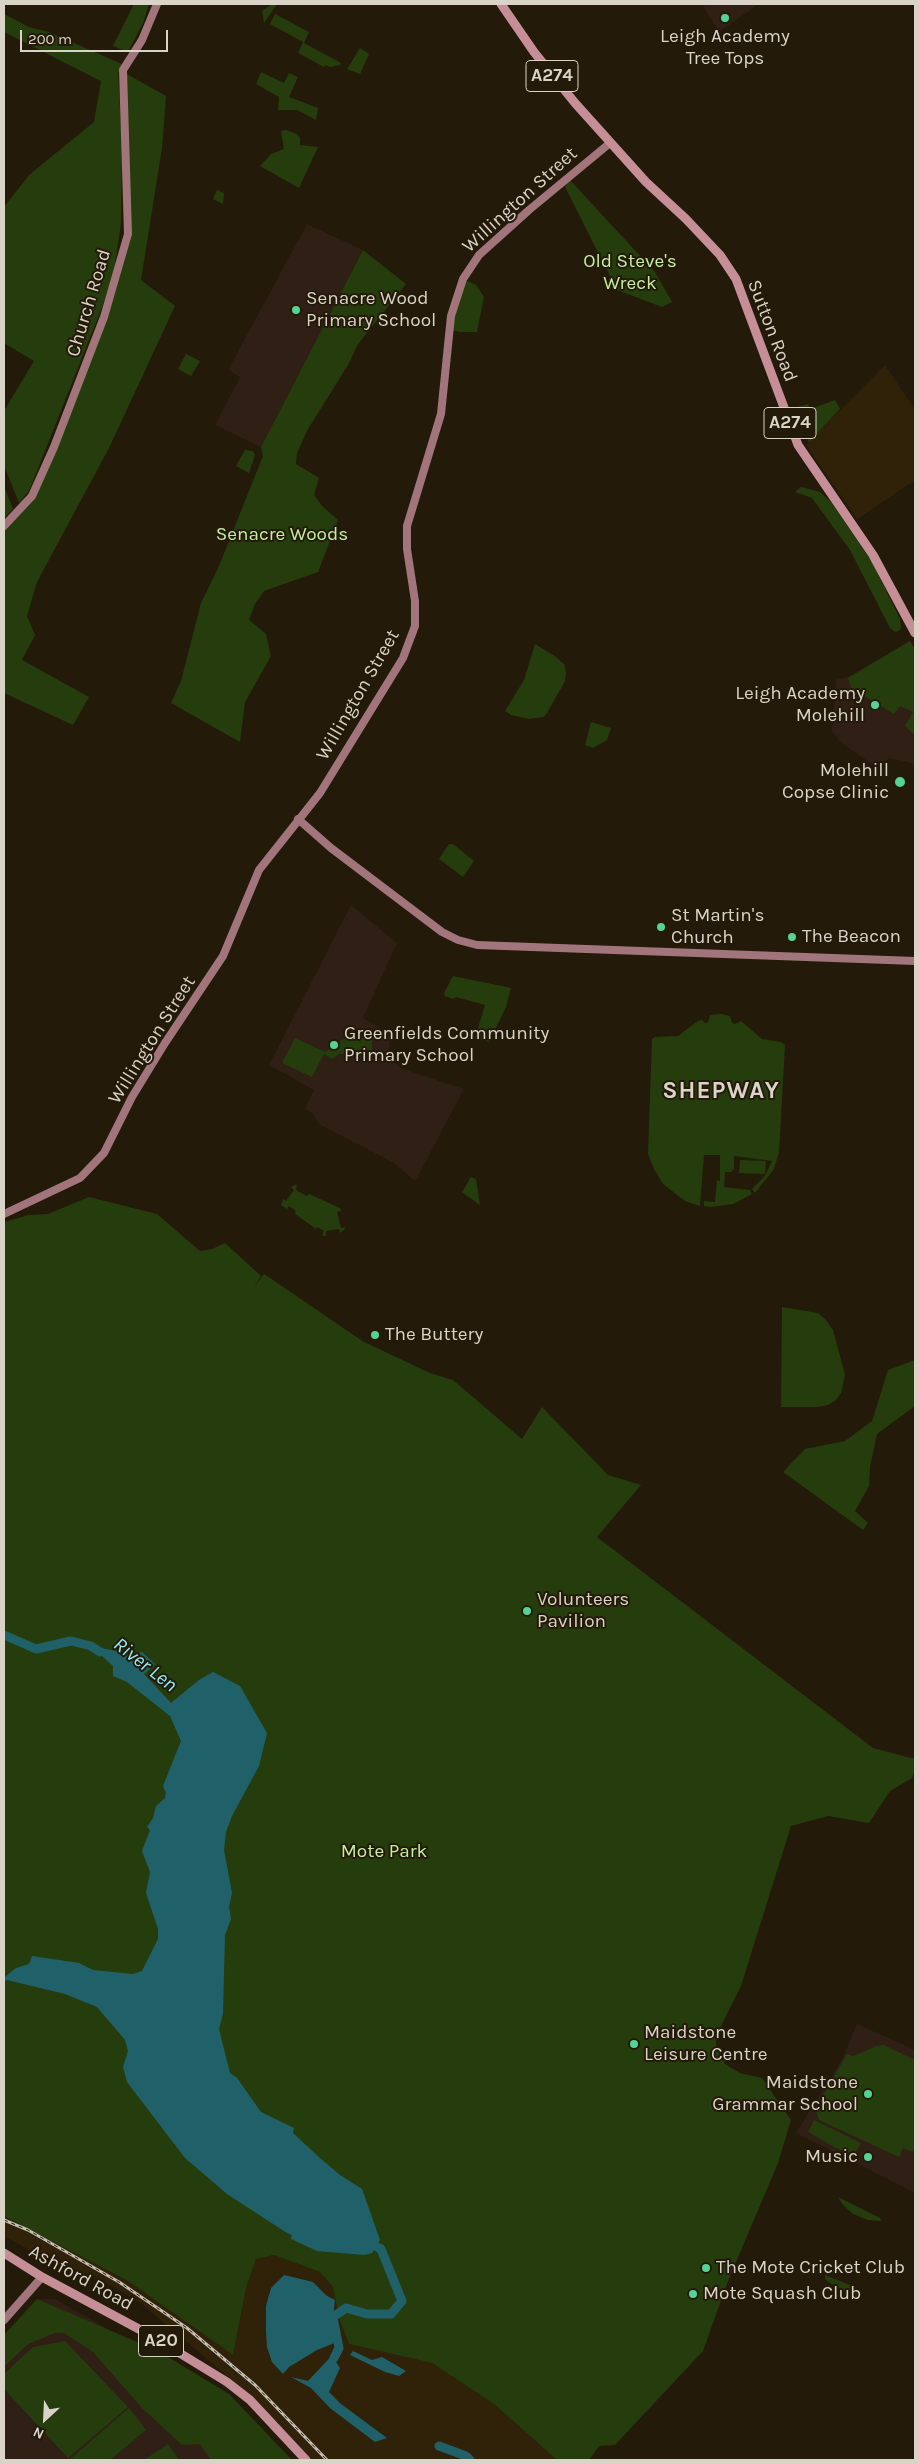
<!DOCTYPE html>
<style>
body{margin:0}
#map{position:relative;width:919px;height:2464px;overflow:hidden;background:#241a09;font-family:Karla,sans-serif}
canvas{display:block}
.frame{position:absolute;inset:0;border:5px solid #dad3c8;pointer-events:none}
.north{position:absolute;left:20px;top:2394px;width:50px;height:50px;-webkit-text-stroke:4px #241a09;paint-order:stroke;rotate:205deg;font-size:14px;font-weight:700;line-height:20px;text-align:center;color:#dad3c8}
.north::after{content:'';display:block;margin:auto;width:18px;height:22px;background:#dad3c8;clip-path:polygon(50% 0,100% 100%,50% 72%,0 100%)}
.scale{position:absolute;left:20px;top:30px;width:148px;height:22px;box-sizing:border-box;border:2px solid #dad3c8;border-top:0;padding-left:6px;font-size:15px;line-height:18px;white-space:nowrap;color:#dad3c8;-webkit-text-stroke:4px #241a09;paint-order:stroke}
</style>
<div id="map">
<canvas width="919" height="2464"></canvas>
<div class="frame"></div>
<div class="north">N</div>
<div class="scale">200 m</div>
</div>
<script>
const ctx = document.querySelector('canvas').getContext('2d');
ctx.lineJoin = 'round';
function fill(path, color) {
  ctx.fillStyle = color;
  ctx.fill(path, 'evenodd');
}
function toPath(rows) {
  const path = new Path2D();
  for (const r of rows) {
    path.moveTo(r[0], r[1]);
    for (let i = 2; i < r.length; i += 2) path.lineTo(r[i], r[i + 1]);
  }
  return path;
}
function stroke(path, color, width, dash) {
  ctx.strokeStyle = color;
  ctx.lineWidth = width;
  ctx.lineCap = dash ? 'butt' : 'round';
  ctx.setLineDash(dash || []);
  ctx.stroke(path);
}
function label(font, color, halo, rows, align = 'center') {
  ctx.font = font + ' Karla,sans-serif';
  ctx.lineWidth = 4;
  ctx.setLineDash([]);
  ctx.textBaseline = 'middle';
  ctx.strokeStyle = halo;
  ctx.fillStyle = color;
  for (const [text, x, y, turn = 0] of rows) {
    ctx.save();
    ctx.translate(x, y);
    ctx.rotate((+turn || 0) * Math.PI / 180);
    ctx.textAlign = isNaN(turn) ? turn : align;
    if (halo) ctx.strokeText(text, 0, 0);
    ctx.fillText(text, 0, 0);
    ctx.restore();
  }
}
fill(toPath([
 [885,365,915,410,915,480,857,519,806,445],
 [4,2216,128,2281,233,2355,246,2288,256,2259,274,2255,320,2272,333,2287,339,2318,349,2344,432,2363,494,2404,557,2460,309,2460,260,2404,142,2304,93,2275,87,2281,4,2236]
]), '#302209');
fill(toPath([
 [702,4,759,4,719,32],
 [307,224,363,250,261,447,215,425,240,377,228,370],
 [910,641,915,650,915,764,889,758,878,768,841,743,832,731,836,679,848,677],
 [351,905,397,943,363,1018,391,1034,388,1055,400,1068,464,1089,417,1178,414,1180,394,1163,317,1123,314,1114,305,1109,314,1090,269,1065],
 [857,2024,915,2050,915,2193,796,2133,842,2059],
 [37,2299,55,2299,161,2359,276,2460,4,2460,4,2335]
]), '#2f1f15');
fill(toPath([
 [134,4,149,4,143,23,128,52,113,46],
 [272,4,277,4,264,23,262,11],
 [4,14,29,27,49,32,124,65,118,73,122,145,121,223,114,272,101,310,29,491,19,503,4,465,4,411,34,361,4,343,4,207,29,175,94,122,101,81,4,32],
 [275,14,309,32,304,43,341,63,340,65,330,67,326,65,324,67,298,53,303,42,270,24],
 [360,48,369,54,360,74,347,69],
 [261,72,284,83,289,73,298,77,289,97,318,108,316,120,297,110,278,110,279,97,256,84],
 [125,73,166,96,162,148,141,280,175,306,109,448,37,582,27,616,35,635,22,660,89,697,73,725,4,693,4,532,33,500,98,343,130,238],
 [286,130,297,134,300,138,300,145,318,147,299,188,260,166,271,154,284,149,281,131],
 [569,179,655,272,672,302,662,307,617,290,565,187],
 [217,190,224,193,223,204,213,199],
 [363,250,406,284,358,344,348,365,308,429,297,453,296,464,319,478,314,495,322,506,338,520,318,572,264,591,255,604,249,620,266,634,271,656,245,702,240,742,171,703,181,681,201,603,219,566,263,456,261,447],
 [463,279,476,285,484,297,477,332,459,332,449,329],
 [186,354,200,361,191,376,178,369],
 [835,400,840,409,809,442,794,408,808,404,811,413,815,413,813,408],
 [245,450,253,451,255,455,249,473,236,466],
 [4,486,13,509,4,518],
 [801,487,820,492,831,502,872,562,900,619,901,628,899,631,895,632,890,628,850,550,812,498,795,492],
 [910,641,915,650,915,735,905,726,913,712,900,706,894,714,851,688,848,678],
 [535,644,556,657,564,664,566,672,565,681,547,713,543,717,529,719,511,715,505,711,524,680],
 [591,722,611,728,607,740,593,748,585,745],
 [449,844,453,844,474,861,463,877,439,859],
 [453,976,511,988,506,1007,489,1042,475,1038,485,1005,456,997,453,999,445,996,444,993],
 [721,1014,730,1016,732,1023,735,1024,741,1021,762,1039,781,1042,785,1045,779,1152,774,1169,755,1193,752,1189,765,1176,772,1161,734,1156,734,1169,731,1172,725,1172,724,1187,750,1190,752,1194,733,1204,711,1207,704,1206,704,1201,715,1202,717,1181,720,1181,720,1155,704,1155,700,1206,685,1201,663,1184,654,1169,648,1154,652,1039,655,1037,678,1036,698,1021,702,1020,705,1023,708,1022,710,1015],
 [295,1038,325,1052,345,1038,372,1038,372,1054,339,1054,332,1059,324,1054,312,1077,282,1063],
 [740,1160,766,1161,765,1174,739,1173],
 [471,1177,476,1179,480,1205,462,1192],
 [295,1185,297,1185,296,1190,307,1196,309,1194,340,1208,341,1211,337,1212,341,1228,345,1227,344,1230,340,1233,339,1229,326,1231,326,1236,324,1236,322,1235,324,1231,317,1227,316,1229,295,1214,296,1211,289,1206,287,1209,281,1205,283,1199,286,1201,294,1190,291,1187],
 [89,1197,157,1214,200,1251,212,1249,225,1243,261,1276,254,1287,264,1274,364,1342,430,1373,453,1380,522,1439,542,1407,608,1475,641,1485,597,1537,873,1748,915,1759,915,1769,912,1778,890,1791,869,1823,828,1816,791,1826,741,1986,716,2036,716,2044,725,2064,740,2073,762,2078,791,2120,778,2163,728,2281,703,2351,615,2445,599,2446,589,2460,557,2460,494,2404,432,2363,349,2344,339,2318,333,2287,320,2272,274,2255,256,2259,246,2288,233,2355,128,2281,4,2216,4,1222,29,1215,48,1214],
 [782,1307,818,1313,825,1319,833,1330,845,1375,841,1393,836,1400,828,1405,818,1407,781,1407],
 [915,1360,915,1406,877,1434,870,1467,869,1486,855,1511,868,1523,863,1530,783,1472,805,1449,845,1441,872,1421,888,1370],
 [884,2045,915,2060,915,2147,913,2152,903,2148,899,2157,819,2120,815,2109,847,2054,853,2056,877,2046],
 [814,2120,861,2143,854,2155,836,2148,808,2132],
 [838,2197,880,2218,881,2221,868,2220,853,2214,843,2205],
 [825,2275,850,2285,860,2296,837,2288,825,2279],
 [37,2299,158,2351,229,2394,292,2460,211,2460,200,2444,182,2445,142,2408,93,2352,64,2333,55,2333,28,2344,4,2367,4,2335],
 [65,2341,128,2407,68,2458,4,2389,4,2374,33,2347],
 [129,2408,146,2430,110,2460,69,2460],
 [168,2444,179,2460,144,2460]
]), '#253d0c');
fill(toPath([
 [91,1646,132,1654,142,1652,155,1664,144,1674,171,1703,199,1680,213,1672,240,1686,267,1733,259,1766,232,1816,226,1832,224,1850,232,1893,229,1907,231,1919,225,1935,223,2013,219,2029,230,2073,237,2078,261,2112,294,2128,293,2133,320,2158,340,2175,362,2189,380,2240,372,2253,365,2255,317,2251,291,2239,292,2235,287,2233,227,2194,185,2158,127,2082,123,2067,128,2051,125,2040,97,2007,65,1994,7,1980,4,1981,4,1978,16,1968,29,1964,32,1956,79,1963,93,1970,133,1974,142,1971,158,1939,158,1929,146,1893,150,1872,142,1851,150,1830,147,1827,153,1818,156,1806,165,1798,166,1793,163,1786,181,1741,170,1716,127,1682,113,1676,113,1666],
 [284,2275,313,2282,327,2296,335,2300,333,2317,336,2334,339,2338,337,2342,317,2350,289,2367,283,2374,272,2362,267,2347,266,2331,266,2306,271,2288],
 [339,2348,342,2350,334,2359,340,2368,329,2392,341,2404,387,2438,375,2442,330,2408,311,2388,291,2377,308,2381],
 [353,2351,372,2360,382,2357,406,2371,399,2376,385,2372,350,2355]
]), '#206169');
stroke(toPath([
 [4,1635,36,1649,71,1641,91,1646,100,1652],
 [334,2358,339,2348,333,2317,346,2308,367,2314,391,2314,402,2301,381,2249,377,2247],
 [439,2446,466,2456,470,2460]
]), '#206169', 9);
stroke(toPath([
 [4,526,32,496,54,447,104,317,128,234,123,70,142,40,157,4],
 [298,819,331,848,442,932,458,940,477,945,915,961],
 [4,1214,80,1178,104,1153,132,1097,165,1043,223,956,259,870,320,793,403,658,415,626,415,601,407,549,407,526,441,414,451,316,463,279,479,255,529,210,610,143],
 [4,2320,42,2277]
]), '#a1757b', 8);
stroke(toPath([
 [501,4,534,52,575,103,646,182,686,219,720,255,736,279,798,445,873,555,915,633],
 [4,2253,42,2277,150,2335,227,2382,250,2400,306,2460]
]), '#c68e96', 9);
const rail = toPath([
 [4,2220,28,2230,119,2282,187,2328,255,2385,327,2460]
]);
stroke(rail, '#c5beb2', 3);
stroke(rail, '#241a09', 1, [4]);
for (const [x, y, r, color] of [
 [725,18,5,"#54d396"],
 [296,310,5,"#54d396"],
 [875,705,5,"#54d396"],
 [900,782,6,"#54d396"],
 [661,927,5,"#54d396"],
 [792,937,5,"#54d396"],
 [334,1045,5,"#54d396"],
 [375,1335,5,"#54d396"],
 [527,1611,5,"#54d396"],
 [634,2044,5,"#54d396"],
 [868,2094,5,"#54d396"],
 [868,2157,5,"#54d396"],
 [706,2268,5,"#54d396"],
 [693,2294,5,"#54d396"]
]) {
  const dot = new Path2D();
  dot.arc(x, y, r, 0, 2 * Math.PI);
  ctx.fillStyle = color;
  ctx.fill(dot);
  stroke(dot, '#241a09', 2);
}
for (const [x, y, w] of [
 [552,76,52],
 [790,423,52],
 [161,2341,45]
]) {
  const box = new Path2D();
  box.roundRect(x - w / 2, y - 15.5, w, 31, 4);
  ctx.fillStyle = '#241a09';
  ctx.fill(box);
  stroke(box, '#dad3c8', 1);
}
label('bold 18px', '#dad3c8', null, [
 ["A274",552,76],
 ["A274",790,423],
 ["A20",161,2341]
]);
label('19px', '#dad3c8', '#241a09', [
 ["Leigh Academy",725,37,"center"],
 ["Tree Tops",725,59,"center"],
 ["Senacre Wood",306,299],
 ["Primary School",306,321],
 ["Leigh Academy",865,694,"right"],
 ["Molehill",865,716,"right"],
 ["Molehill",889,771,"right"],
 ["Copse Clinic",889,793,"right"],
 ["St Martin's",671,916],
 ["Church",671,938],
 ["The Beacon",802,937],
 ["Greenfields Community",344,1034],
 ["Primary School",344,1056],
 ["The Buttery",385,1335],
 ["Volunteers",537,1600],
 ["Pavilion",537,1622],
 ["Maidstone",644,2033],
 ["Leisure Centre",644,2055],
 ["Maidstone",858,2083,"right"],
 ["Grammar School",858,2105,"right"],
 ["Music",858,2157,"right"],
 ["The Mote Cricket Club",716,2268],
 ["Mote Squash Club",703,2294]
], 'left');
label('19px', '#dad3c8', '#241a09', [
 ["Willington Street",520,200,-42],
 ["Church Road",89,303,-73],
 ["Sutton Road",772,331,69],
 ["Willington Street",358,695,-60],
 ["Willington Street",152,1040,-58],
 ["Ashford Road",81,2278,29]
]);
label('19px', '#c3efa1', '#241a09', [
 ["Old Steve's",630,262],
 ["Wreck",630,284],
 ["Senacre Woods",282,535],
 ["Mote Park",384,1852]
]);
label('italic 20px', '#91edf9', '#241a09', [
 ["River Len",145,1665,38]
]);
ctx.letterSpacing = '1px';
label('bold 24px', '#dad3c8', '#241a09', [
 ["SHEPWAY",721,1091]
]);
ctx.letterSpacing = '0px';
</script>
